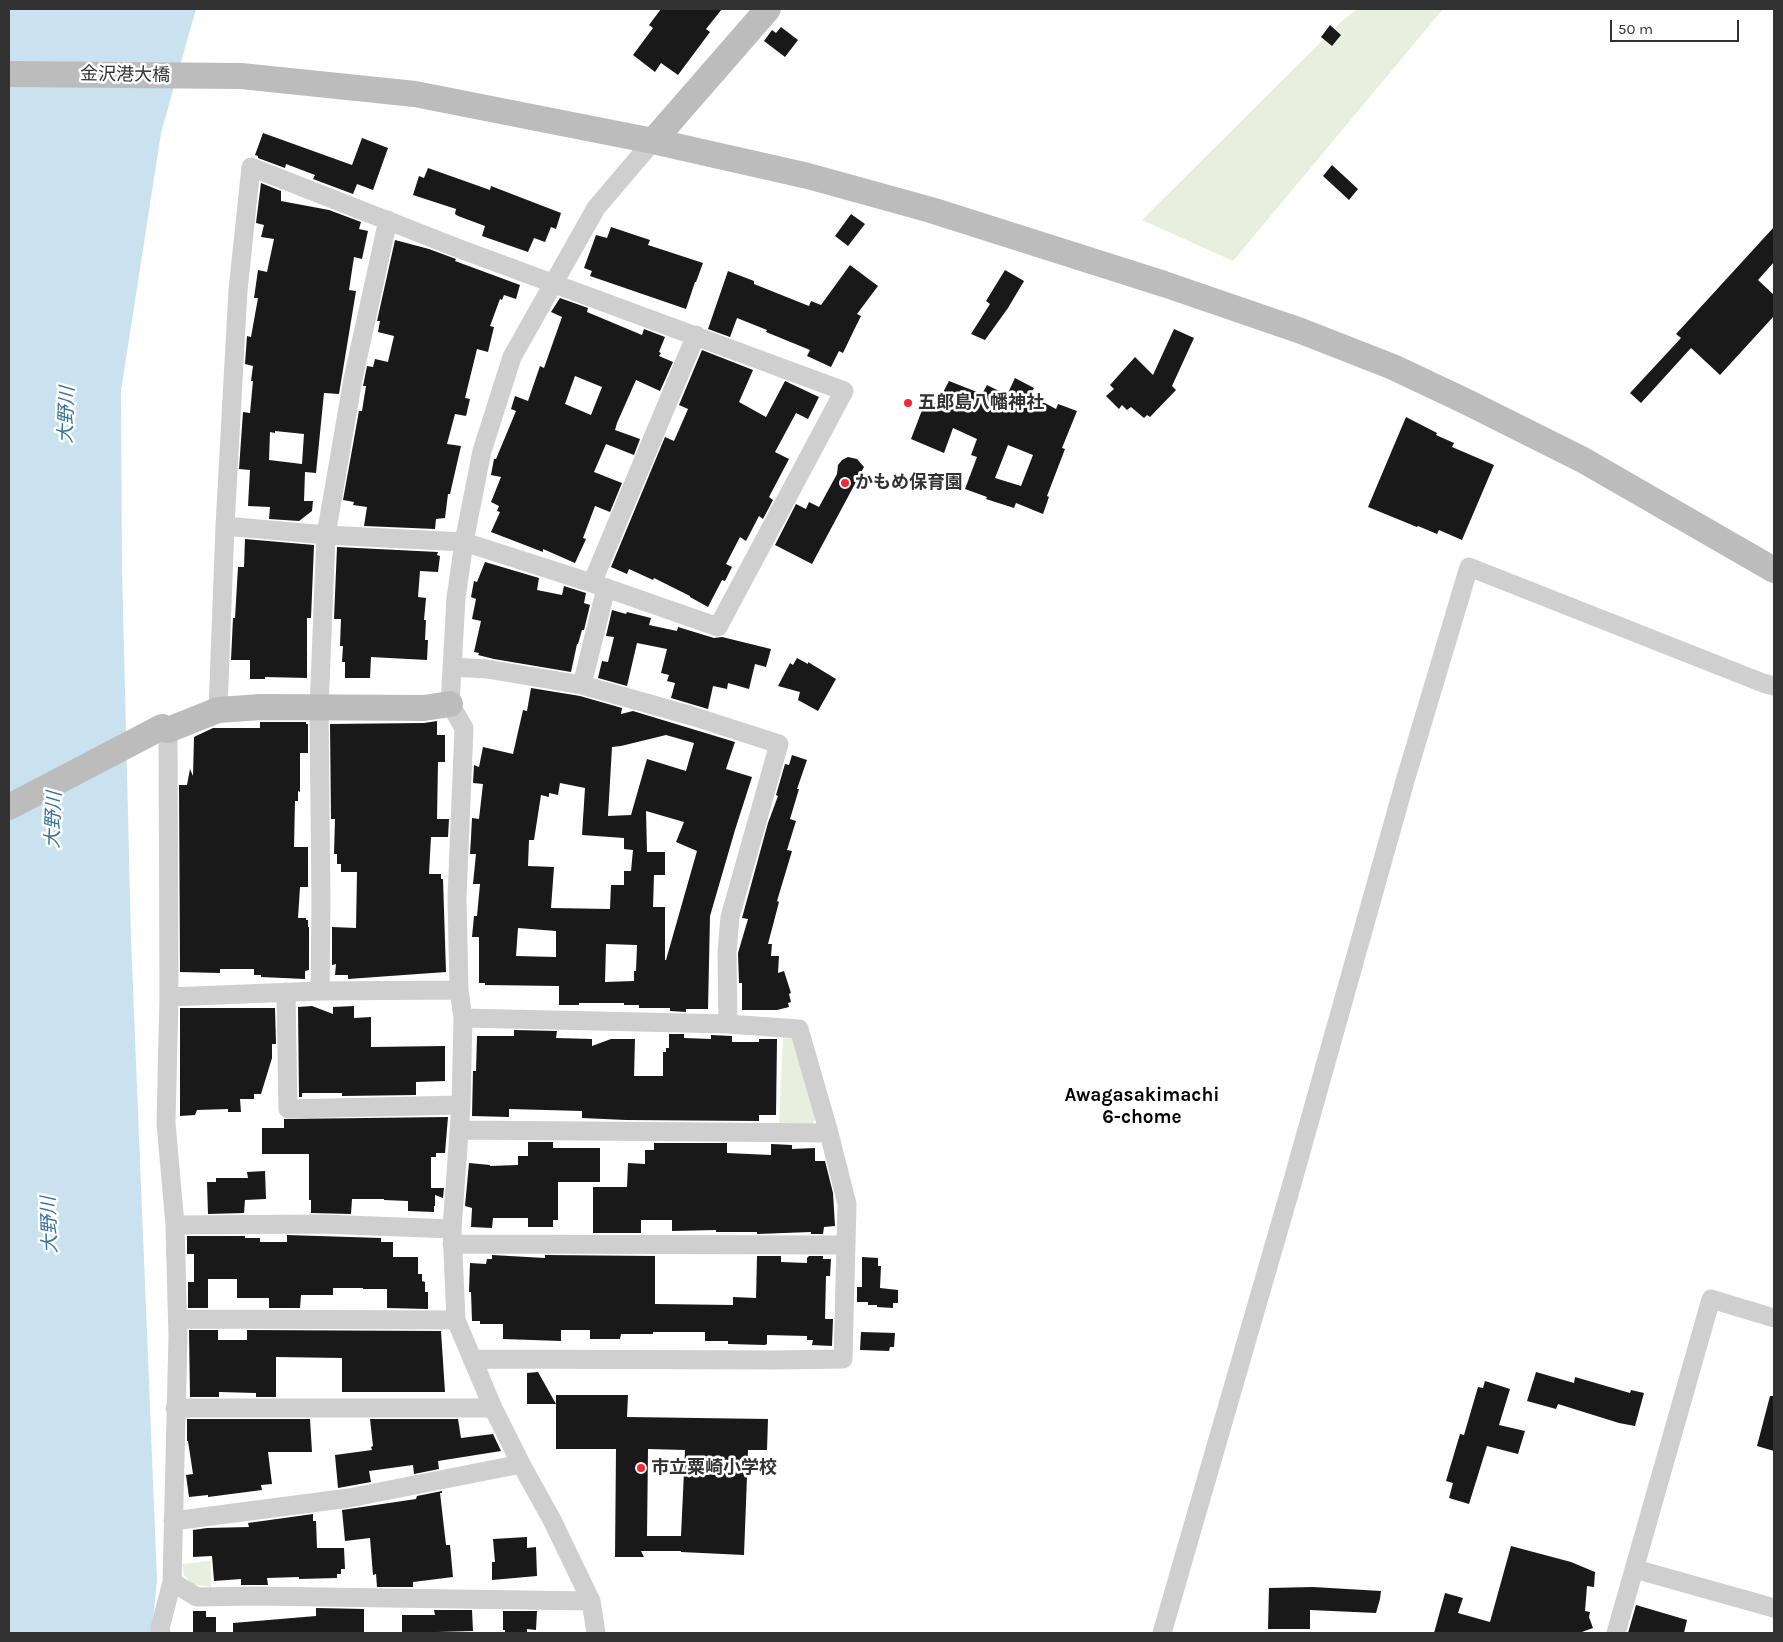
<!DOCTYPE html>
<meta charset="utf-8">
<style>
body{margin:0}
#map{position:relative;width:1783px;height:1642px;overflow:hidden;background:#fff;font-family:Karla,sans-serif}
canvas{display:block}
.frame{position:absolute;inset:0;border:10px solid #323232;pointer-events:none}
.scale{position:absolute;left:1610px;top:20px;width:129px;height:22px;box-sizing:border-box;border:2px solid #323232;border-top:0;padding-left:6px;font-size:15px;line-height:18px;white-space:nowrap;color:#323232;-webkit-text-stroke:4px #fff;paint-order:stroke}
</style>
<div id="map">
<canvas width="1783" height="1642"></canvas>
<div class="frame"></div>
<div class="scale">50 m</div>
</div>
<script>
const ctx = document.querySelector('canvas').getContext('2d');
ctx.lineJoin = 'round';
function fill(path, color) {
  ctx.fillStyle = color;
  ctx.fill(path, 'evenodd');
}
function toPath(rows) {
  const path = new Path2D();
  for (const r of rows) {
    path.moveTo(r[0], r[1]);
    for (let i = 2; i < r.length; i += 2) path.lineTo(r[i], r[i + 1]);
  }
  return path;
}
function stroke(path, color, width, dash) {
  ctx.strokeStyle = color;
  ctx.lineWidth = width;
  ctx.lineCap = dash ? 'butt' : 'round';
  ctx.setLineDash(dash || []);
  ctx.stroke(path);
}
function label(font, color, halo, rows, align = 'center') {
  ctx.font = font + ' Karla,"Noto Sans JP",sans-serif';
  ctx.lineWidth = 5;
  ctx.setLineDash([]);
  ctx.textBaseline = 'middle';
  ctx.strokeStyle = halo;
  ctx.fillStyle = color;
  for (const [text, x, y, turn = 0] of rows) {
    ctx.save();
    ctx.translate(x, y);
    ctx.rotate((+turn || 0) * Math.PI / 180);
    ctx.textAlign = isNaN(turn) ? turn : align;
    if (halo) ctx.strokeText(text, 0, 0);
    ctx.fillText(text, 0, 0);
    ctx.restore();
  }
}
fill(toPath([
 [1357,9,1443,9,1233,261,1142,220,1342,21],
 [783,1035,796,1040,816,1118,811,1126,779,1127],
 [211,1561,211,1587,192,1584,184,1575,182,1564]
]), '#e8efdf');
fill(toPath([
 [9,9,196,9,161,133,121,391,122,568,131,939,157,1580,152,1633,9,1633]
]), '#cae1f0');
fill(toPath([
 [661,9,722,9,706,29,710,32,678,75,661,63,655,72,633,55,653,28,649,25],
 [1330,25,1341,35,1332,46,1321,37],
 [781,27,798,40,785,57,764,41,772,30,776,33],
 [263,133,352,165,362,138,388,148,373,190,357,184,353,194,313,179,315,175,286,164,285,168,258,158,258,156,255,155],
 [1332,165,1358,189,1349,200,1323,176],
 [428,168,490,190,491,186,561,213,556,229,551,227,545,242,534,238,528,252,482,236,485,226,458,216,455,214,456,209,413,195,419,176,424,178],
 [261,183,281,191,281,201,329,210,361,222,359,229,368,231,362,259,354,257,349,290,356,291,339,394,324,393,316,473,305,472,304,501,313,501,312,511,299,521,269,519,270,507,248,506,250,470,239,469,243,412,250,413,253,381,251,381,253,366,245,364,247,336,251,337,258,298,254,298,258,270,267,272,274,239,261,237,264,225,256,223],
 [275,431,304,434,302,464,269,460,270,432,275,433],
 [851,214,865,224,848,246,835,236],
 [611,227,650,240,648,245,703,263,696,282,695,282,686,309,590,276,592,271,584,268,596,235,607,238],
 [1774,227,1774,262,1758,280,1774,295,1774,316,1720,375,1691,348,1641,403,1630,393,1681,338,1676,334],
 [395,240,429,249,456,259,455,261,520,285,516,299,504,295,502,300,500,299,490,326,494,327,488,352,477,349,465,398,470,399,466,416,455,414,447,444,461,446,450,494,448,494,445,518,436,519,435,529,364,526,367,507,353,505,354,502,343,500,359,411,362,411,366,386,363,386,367,366,373,367,375,359,388,362,394,336,378,332,380,321,377,321],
 [850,265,878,286,857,314,861,316,855,328,843,353,839,351,831,367,807,356,810,350,766,332,767,330,737,318,730,337,708,329,728,271,754,281,754,284,809,306,811,301,821,305],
 [1005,270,1024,281,1008,308,985,340,971,334,990,304,986,301],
 [560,298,588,308,587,312,642,335,644,329,665,337,659,352,661,353,659,356,673,362,660,391,636,380,617,423,615,430,640,439,634,455,606,444,594,472,622,483,610,512,595,506,583,538,586,539,575,563,543,549,543,552,491,532,500,512,497,511,499,506,491,502,501,477,491,475,494,459,496,459,516,411,511,409,515,396,528,401,540,366,544,368,562,317,551,312],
 [575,376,602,387,591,415,565,404],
 [1174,329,1194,338,1172,386,1176,390,1150,417,1147,415,1144,418,1131,407,1127,410,1122,405,1119,409,1106,396,1114,389,1110,385,1135,357,1153,375],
 [702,350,753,370,739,402,766,417,785,381,819,397,808,419,796,413,775,452,789,459,769,497,773,500,763,519,759,516,746,541,740,537,726,564,732,567,725,581,722,580,708,607,690,597,690,596,654,578,653,580,629,569,627,574,611,567,665,437,674,441,688,409,679,405],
 [1015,378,1034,388,1030,395,1056,409,1058,404,1077,411,1062,448,1065,449,1047,496,1049,497,1043,514,1016,503,1014,508,986,499,987,497,965,489,977,457,971,455,977,439,953,428,944,453,911,439,924,405,929,407,931,402,937,404,949,381,982,394,987,385,1007,395],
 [1008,445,1033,455,1021,486,995,478],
 [1406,417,1437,433,1436,435,1454,443,1452,447,1494,465,1462,540,1439,530,1437,534,1418,526,1417,527,1368,507],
 [848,457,857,459,864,467,812,564,775,545,796,504,806,509,809,502,819,507,837,474,838,465,842,460],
 [245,539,314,545,311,618,307,618,307,678,265,677,265,679,250,679,250,660,231,660,233,618,235,618,238,567,244,567],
 [337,547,438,552,437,555,440,556,438,572,420,571,418,597,426,598,424,620,426,620,425,640,428,640,427,660,371,657,370,678,345,678,345,662,342,662,343,646,340,646,341,619,334,619],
 [485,562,539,578,537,590,562,595,564,586,586,593,584,603,590,605,584,630,582,630,578,644,577,644,571,672,494,659,478,655,479,653,474,652,481,621,472,619,476,599,471,597,474,581,477,582],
 [612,610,626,614,627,612,651,618,649,625,677,631,678,627,714,638,722,637,771,649,766,667,755,664,749,689,728,683,727,689,713,686,708,709,671,698,675,683,667,681,669,675,661,673,667,649,637,643,627,686,598,678,602,661,608,662,614,637,606,636],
 [797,658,808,664,808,662,836,679,818,711,798,700,800,692,778,686,790,663,793,665],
 [531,688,580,696,622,708,621,714,633,711,735,742,726,769,752,777,735,830,710,916,708,1009,686,1009,686,1012,670,1011,670,1008,639,1008,639,1005,624,1005,624,1003,579,1003,579,1005,559,1005,559,986,485,985,485,983,479,983,479,937,472,937,474,916,477,916,480,884,473,884,476,854,470,854,471,838,472,818,479,819,483,784,473,783,474,765,479,767,483,747,513,754,523,710,527,711],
 [666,735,694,743,686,771,647,759,631,815,608,816,612,747,621,746],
 [560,783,585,788,582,835,624,838,624,849,633,850,631,871,624,871,624,885,611,885,610,909,551,908,554,867,528,866,529,840,534,840,541,795,549,797,549,793,558,795],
 [646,811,684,822,676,842,697,851,666,960,665,960,665,907,653,907,654,875,665,875,665,852,647,852],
 [518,928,556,931,556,957,516,956],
 [606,944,637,945,636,971,634,971,634,981,605,982],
 [437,721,437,735,445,735,445,762,438,762,437,819,449,819,448,837,431,837,429,874,441,874,441,879,443,879,446,972,348,979,348,975,335,975,336,964,332,965,332,927,356,928,357,872,341,872,341,864,337,864,337,854,334,854,335,819,331,819,330,724,424,723],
 [260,722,306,722,306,724,308,724,308,753,300,753,300,792,298,791,298,801,295,801,294,847,308,847,308,887,300,887,298,918,306,918,306,920,308,920,308,927,309,927,309,970,305,971,305,979,261,977,261,975,254,975,254,969,220,969,220,973,180,972,179,785,187,785,190,769,193,776,194,737,213,728,260,728],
 [792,755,807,760,797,789,799,789,790,819,796,821,787,850,792,851,777,901,779,902,768,944,772,944,771,956,779,956,778,973,784,971,791,993,789,994,791,1002,788,1003,789,1007,777,1010,742,1010,742,983,739,983,738,953,748,919,742,918,768,823,778,796,776,795,785,764,789,765],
 [312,1006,333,1014,333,1007,354,1006,354,1018,371,1017,371,1047,445,1046,445,1081,416,1082,416,1095,342,1096,342,1093,302,1093,302,1097,299,1097,298,1007],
 [180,1008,275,1008,276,1044,272,1044,272,1058,261,1094,254,1094,254,1099,240,1099,241,1112,228,1112,228,1109,197,1110,195,1115,180,1116],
 [514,1030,557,1031,556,1038,592,1039,592,1046,611,1039,635,1039,634,1076,663,1076,663,1052,666,1052,666,1048,669,1048,669,1034,684,1034,684,1038,711,1039,711,1035,732,1036,732,1042,759,1042,759,1039,777,1039,776,1115,759,1115,759,1121,626,1120,582,1118,582,1111,509,1109,509,1117,472,1116,473,1071,476,1071,477,1036,514,1036],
 [448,1117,445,1153,436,1153,436,1157,431,1157,431,1188,444,1188,443,1198,435,1195,435,1206,434,1206,434,1212,408,1211,408,1201,384,1200,384,1199,352,1199,351,1214,311,1213,311,1200,309,1200,309,1154,262,1154,262,1128,284,1128,284,1119],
 [528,1142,553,1142,553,1148,600,1148,600,1182,558,1182,558,1220,553,1220,553,1227,528,1227,528,1218,493,1218,492,1228,471,1227,472,1208,465,1206,469,1163,490,1165,490,1166,518,1165,518,1156,528,1156],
 [654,1143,727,1143,727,1153,771,1155,771,1144,792,1145,792,1149,815,1148,815,1161,825,1161,833,1193,835,1226,824,1227,823,1234,811,1234,811,1232,757,1234,757,1232,716,1232,716,1230,672,1231,672,1220,641,1220,641,1233,593,1233,593,1187,627,1187,628,1163,645,1164,645,1150,654,1150],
 [265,1171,266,1199,245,1200,244,1213,208,1214,207,1182,216,1182,216,1178,248,1178,247,1172],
 [287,1235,381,1238,381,1242,393,1242,393,1257,418,1257,418,1274,422,1274,422,1281,425,1282,425,1292,428,1292,428,1309,387,1308,387,1289,363,1289,363,1288,333,1288,333,1295,301,1295,300,1308,269,1308,269,1298,237,1298,237,1279,208,1279,208,1308,188,1308,188,1282,194,1282,194,1254,187,1254,187,1236,245,1236,245,1238,260,1238,260,1242,287,1242],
 [492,1255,545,1258,545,1255,655,1256,655,1304,733,1305,733,1297,756,1298,757,1256,781,1256,781,1262,807,1263,807,1258,809,1256,823,1256,823,1259,831,1259,830,1276,826,1276,825,1319,833,1319,832,1346,812,1345,813,1340,807,1340,807,1336,767,1335,767,1344,765,1345,728,1344,728,1341,705,1341,705,1332,653,1332,653,1334,621,1334,620,1339,590,1339,590,1330,561,1330,561,1341,503,1339,503,1324,480,1324,480,1321,472,1321,471,1292,469,1292,470,1263,486,1264,487,1259,492,1259],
 [862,1257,878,1258,878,1266,881,1266,880,1288,898,1290,898,1303,893,1303,893,1308,877,1307,877,1305,868,1305,868,1302,857,1302,857,1287,862,1287],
 [189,1330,218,1330,218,1340,247,1340,247,1330,441,1331,445,1392,342,1392,342,1358,276,1357,276,1397,256,1397,256,1393,219,1392,219,1397,190,1397],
 [861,1332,895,1333,894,1347,890,1347,889,1351,860,1350],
 [538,1372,556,1404,556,1395,628,1395,627,1417,768,1419,767,1450,748,1450,744,1555,681,1552,681,1551,641,1551,644,1557,615,1557,616,1449,556,1449,556,1404,527,1404,527,1373],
 [648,1449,685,1450,681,1536,647,1536],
 [1536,1372,1574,1383,1575,1377,1630,1393,1631,1390,1644,1393,1635,1426,1619,1423,1558,1404,1556,1409,1527,1401],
 [1485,1381,1510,1389,1499,1425,1525,1431,1518,1454,1487,1446,1469,1504,1449,1498,1453,1483,1446,1481,1460,1434,1464,1435,1478,1387,1483,1388],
 [1770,1396,1774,1396,1774,1451,1757,1446],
 [187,1419,310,1419,312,1452,268,1452,272,1484,261,1485,262,1490,208,1497,208,1495,189,1497,186,1475,193,1474,188,1441,187,1441],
 [370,1419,458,1419,461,1438,493,1434,501,1451,438,1461,439,1469,414,1474,413,1465,369,1471,371,1482,338,1488,335,1455,372,1450,371,1447,373,1446],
 [442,1491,442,1493,440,1493,446,1545,450,1545,453,1577,413,1582,413,1587,377,1587,376,1574,373,1575,370,1538,345,1541,342,1510,416,1499,417,1496],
 [313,1514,313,1521,316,1521,317,1548,344,1548,345,1569,341,1569,341,1574,337,1574,337,1578,299,1579,299,1577,267,1578,268,1585,241,1585,241,1579,214,1581,212,1556,193,1557,193,1530,207,1528,249,1527,248,1523],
 [527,1537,527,1548,536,1547,537,1576,492,1580,492,1562,495,1562,493,1539],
 [1511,1546,1571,1562,1595,1572,1594,1587,1587,1586,1585,1611,1590,1612,1589,1617,1593,1628,1579,1633,1434,1633,1445,1593,1463,1598,1458,1613,1490,1622],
 [1313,1587,1381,1591,1380,1599,1376,1613,1310,1610,1310,1629,1268,1629,1269,1588],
 [1636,1605,1687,1620,1684,1633,1628,1633],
 [316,1608,364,1609,364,1633,233,1633,233,1623,316,1616],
 [434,1610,472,1610,473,1631,402,1633,402,1615,435,1615],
 [193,1611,206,1611,206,1617,216,1617,216,1633,193,1633],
 [503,1611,537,1611,536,1630,527,1629,527,1633,505,1633,505,1630,503,1630]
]), '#191919');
stroke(toPath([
 [592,583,696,335],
 [452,667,487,669,582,685,692,716,779,744,730,917,727,953,728,1024,463,1018],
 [582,685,606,588],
 [218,710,225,526,238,290,251,167,460,249,844,391,718,627,592,583,464,542,326,535,225,526],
 [168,730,169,997,166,1123,175,1225,178,1337,172,1582,197,1597,255,1596,591,1601],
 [320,991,321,902,319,708,326,535,353,379,388,220],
 [286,992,288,1109,461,1105],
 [169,997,320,991,459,990],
 [459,1130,829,1133],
 [175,1225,322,1224,452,1229],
 [452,1244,846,1245],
 [178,1319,456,1320],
 [472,1359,777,1360,843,1359,847,1204,829,1133,799,1029,728,1024],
 [175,1408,493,1408],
 [173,1521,349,1498,521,1464],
 [1635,1569,1774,1608],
 [161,1633,160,1628,172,1582],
 [596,1633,591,1601,552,1520,521,1464,493,1408,456,1320,452,1229,461,1105,463,1018,459,990,457,897,464,728,450,704,456,598,464,542,482,451,512,357,596,208,653,141],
 [1162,1633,1291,1187,1405,781,1469,567,1763,683,1774,686],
 [1616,1633,1711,1299,1774,1318]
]), '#cfcfcf', 19);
stroke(toPath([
 [9,74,241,76,415,94,653,141,808,176,931,210,1164,284,1301,331,1393,367,1467,402,1583,460,1774,570],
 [653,141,768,9],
 [9,807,162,727,168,730,218,710,261,707,424,708,450,704]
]), '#bcbcbc', 26);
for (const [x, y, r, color] of [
 [908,403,5,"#f52835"],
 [845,483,5,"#f52835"],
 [641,1468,5,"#f52835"]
]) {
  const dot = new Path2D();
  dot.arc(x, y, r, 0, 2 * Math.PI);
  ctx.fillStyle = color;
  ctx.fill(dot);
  stroke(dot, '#fff', 2);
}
label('18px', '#323232', '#fff', [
 ["金沢港大橋",125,75,1]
]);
label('bold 18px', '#323232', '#fff', [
 ["五郎島八幡神社",918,403],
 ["かもめ保育園",855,483],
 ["市立粟崎小学校",651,1468]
], 'left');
label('italic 19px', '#37749d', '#fff', [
 ["大野川",67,415,-88],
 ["大野川",54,820,-88],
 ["大野川",50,1225,-92]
]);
label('bold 19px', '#000', '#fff', [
 ["Awagasakimachi",1142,1096],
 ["6-chome",1142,1118]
]);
</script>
